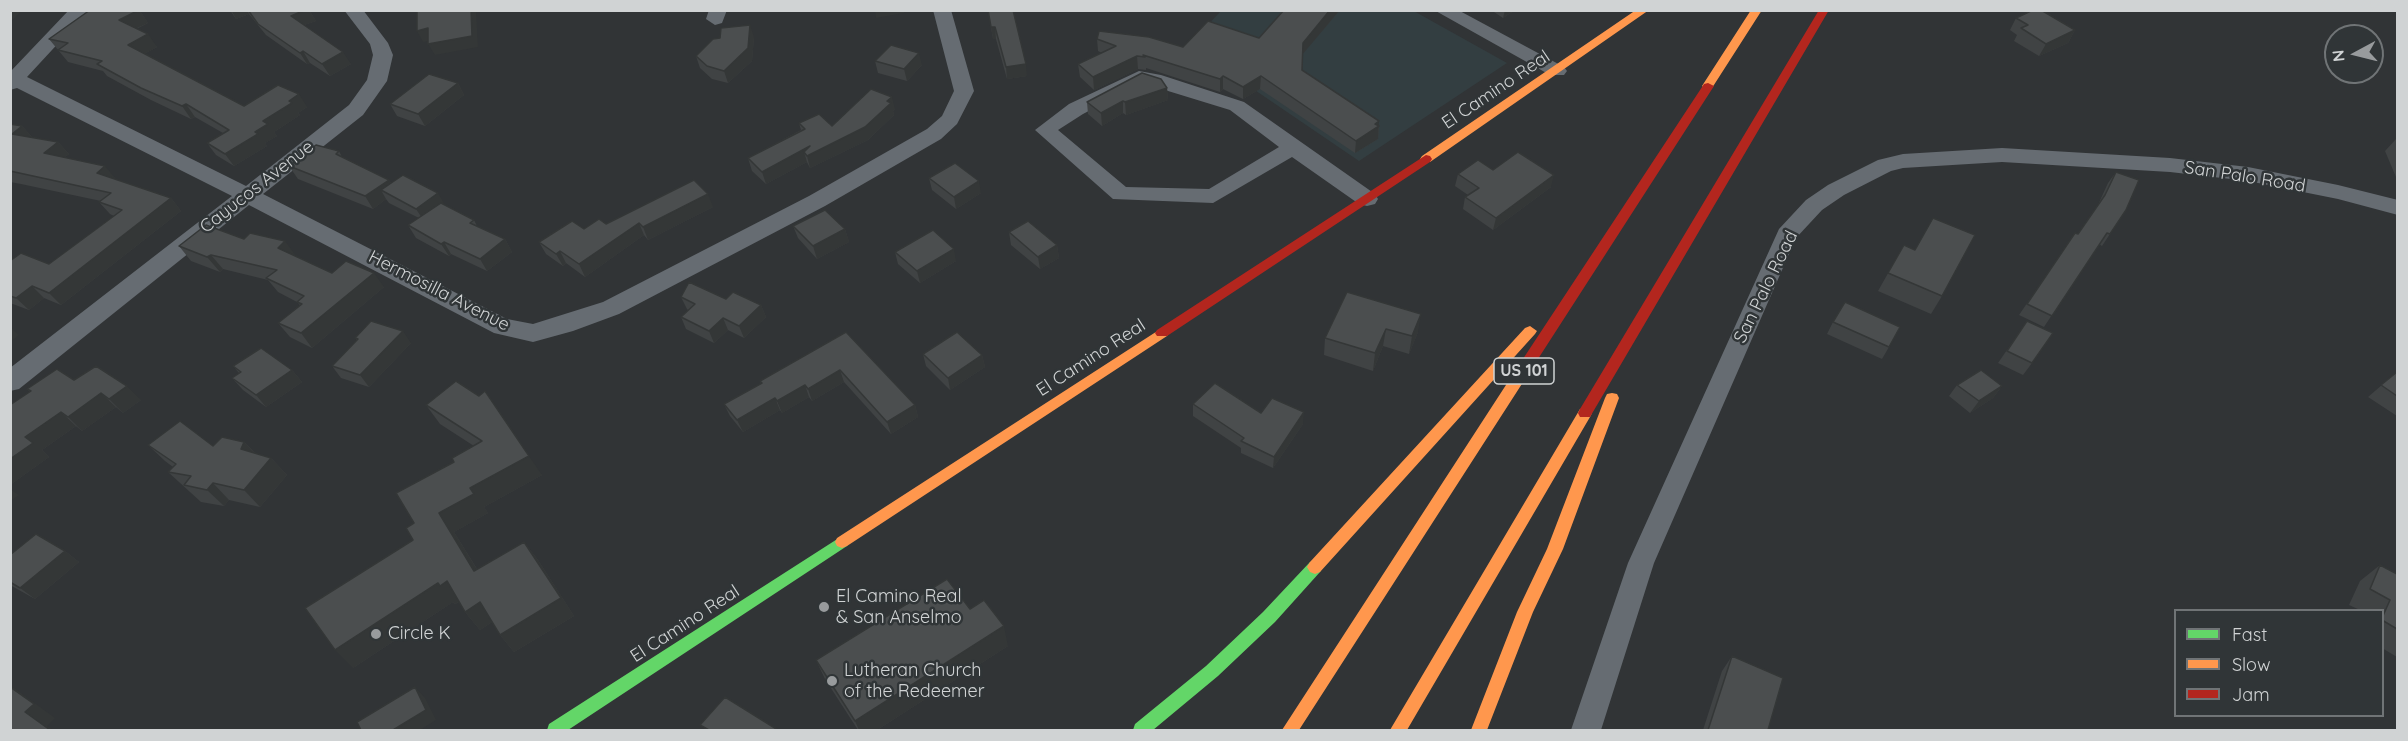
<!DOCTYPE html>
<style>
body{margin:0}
#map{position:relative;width:2408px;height:741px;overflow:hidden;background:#313436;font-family:Quicksand,sans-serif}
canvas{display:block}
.frame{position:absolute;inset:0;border:12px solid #d0d3d4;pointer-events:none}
.legend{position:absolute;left:2174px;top:609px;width:210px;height:108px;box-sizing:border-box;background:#303537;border:2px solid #707476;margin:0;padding:8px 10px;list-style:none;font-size:18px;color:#d0d3d4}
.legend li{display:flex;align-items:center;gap:12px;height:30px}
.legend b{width:30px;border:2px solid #707476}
.north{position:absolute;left:2324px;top:24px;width:60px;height:60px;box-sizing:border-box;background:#303537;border:2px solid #707476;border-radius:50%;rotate:263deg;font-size:16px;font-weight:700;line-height:24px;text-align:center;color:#d0d3d4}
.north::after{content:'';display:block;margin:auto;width:21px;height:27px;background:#989b9d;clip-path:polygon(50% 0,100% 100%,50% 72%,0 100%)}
</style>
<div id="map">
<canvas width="2408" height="741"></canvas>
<div class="frame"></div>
<ul class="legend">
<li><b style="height:8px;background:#63d668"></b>Fast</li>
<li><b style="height:8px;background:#ff974d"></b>Slow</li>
<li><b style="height:8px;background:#b3261e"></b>Jam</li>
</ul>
<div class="north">N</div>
</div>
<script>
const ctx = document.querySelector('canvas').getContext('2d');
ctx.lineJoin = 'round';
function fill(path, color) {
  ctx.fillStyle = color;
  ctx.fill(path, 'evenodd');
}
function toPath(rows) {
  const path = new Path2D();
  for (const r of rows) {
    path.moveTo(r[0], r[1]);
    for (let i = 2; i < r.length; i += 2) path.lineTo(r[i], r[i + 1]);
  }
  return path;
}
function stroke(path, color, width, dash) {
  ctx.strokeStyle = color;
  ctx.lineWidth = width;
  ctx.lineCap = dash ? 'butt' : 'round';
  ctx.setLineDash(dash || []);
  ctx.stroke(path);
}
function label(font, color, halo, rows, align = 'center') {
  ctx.font = font + ' Quicksand,sans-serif';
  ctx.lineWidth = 5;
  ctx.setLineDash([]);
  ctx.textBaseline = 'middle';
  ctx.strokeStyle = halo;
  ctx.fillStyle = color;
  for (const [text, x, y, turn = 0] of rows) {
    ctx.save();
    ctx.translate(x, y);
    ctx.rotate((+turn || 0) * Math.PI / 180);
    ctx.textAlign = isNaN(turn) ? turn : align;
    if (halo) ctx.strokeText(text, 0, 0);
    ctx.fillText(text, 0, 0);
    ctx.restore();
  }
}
fill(toPath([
 [1412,10,1507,63,1359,161,1240,80,1177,57,1221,11]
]), '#333e41');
fill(toPath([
 [69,10,89,10,27,77,246,186,349,105,367,80,373,55,370,44,344,10,363,10,388,43,393,55,387,81,363,115,263,194,507,319,533,324,603,302,809,196,927,129,942,116,954,91,933,10,951,10,974,91,957,124,941,139,825,206,619,314,573,331,533,342,494,333,249,205,19,389,10,391,10,368,232,196,17,88,10,90,10,72,69,10],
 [709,10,727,10,722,23,715,25,706,19,709,10],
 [1434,10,1458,10,1564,67,1567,71,1564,75,1550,75,1434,10],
 [1139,71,1161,75,1244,102,1375,194,1378,199,1375,204,1367,206,1359,204,1292,157,1213,203,1113,199,1035,130,1069,104,1139,71],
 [1142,83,1230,110,1279,147,1209,189,1126,187,1058,130,1083,114,1142,83],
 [2002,148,2170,158,2248,167,2338,185,2398,200,2398,215,2338,199,2248,181,2170,172,2002,162,1903,168,1891,171,1844,195,1822,210,1796,238,1654,563,1601,730,1571,730,1628,563,1779,229,1806,200,1828,185,1878,160,1903,154,2002,148]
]), '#666c72');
fill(toPath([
 [842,536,847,538,849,542,847,546,568,730,547,730,549,724,842,536],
 [1315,560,1320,562,1323,567,1320,572,1275,622,1218,676,1153,730,1133,730,1135,724,1206,666,1263,612,1310,562,1315,560]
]), '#63d668');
fill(toPath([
 [1636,10,1649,10,1430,162,1422,162,1420,159,1422,156,1636,10],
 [1751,10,1762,10,1712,88,1704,88,1702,86,1751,10],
 [1530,326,1537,331,1535,334,1320,572,1315,574,1310,572,1307,567,1310,562,1525,328,1530,326],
 [1162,328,1169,333,1167,336,847,546,842,548,837,546,835,542,837,538,1162,328],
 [1522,367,1527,368,1529,372,1527,376,1299,730,1282,730,1517,368,1522,367],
 [1612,393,1617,394,1619,398,1563,549,1533,612,1487,730,1471,730,1517,612,1547,549,1605,398,1607,394,1612,393],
 [1585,408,1590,409,1592,413,1590,417,1407,730,1390,730,1580,409,1585,408]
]), '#ff974d');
fill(toPath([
 [1819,10,1829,10,1590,417,1580,417,1578,413,1580,409,1819,10],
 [1708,83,1714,86,1527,376,1517,376,1515,372,1517,368,1704,84,1708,83],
 [1426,155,1430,156,1432,159,1430,162,1167,336,1157,336,1155,333,1157,330,1426,155]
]), '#b3261e');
fill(toPath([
 [90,10,141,10,140,11,148,23,136,29,157,47,144,54,244,106,307,107,298,113,300,115,274,132,277,136,265,143,267,146,234,166,216,155,207,143,223,133,195,117,191,119,151,100,107,76,103,71,68,62,49,39],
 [230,10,309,10,316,21,304,25,351,64,330,76,310,63,307,64,266,35,249,14,236,19],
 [988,10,1027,76,1007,79,996,39,993,39],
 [1284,10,1340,10,1302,54,1302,70,1379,126,1378,139,1355,153,1260,89,1243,99,1223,89,1220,92,1146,68,1146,70,1138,69,1094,90,1080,77,1078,64,1102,53,1098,51,1097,39,1183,47,1259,38],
 [1491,10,1515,10,1503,18],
 [2016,18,2075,30,2068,43,2039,56,2014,41,2017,35,2010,30],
 [754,37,752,61,728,83,712,79,700,68,696,56],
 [875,61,922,65,907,81,878,73],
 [458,83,464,95,425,126,397,116,390,104],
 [1167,88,1168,100,1126,115,1123,113,1102,126,1088,114,1087,102],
 [895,109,893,111,894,115,868,140,810,168,807,162,766,184,752,171,748,158,801,130,799,123,832,126],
 [10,124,22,126,32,137,58,142,69,154,65,157,115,178,114,179,171,198,181,211,61,305,44,298,29,310,10,303,10,261,49,264,114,216,110,214,99,202,101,201,21,184,10,182],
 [2396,139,2397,139,2397,177,2396,177,2385,151],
 [339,151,342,157,389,180,391,183,445,205,474,220,477,226,505,239,512,252,487,271,451,254,449,256,416,238,408,225,419,218,389,203,386,199,373,209,298,179,289,166],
 [1493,170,1551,187,1493,230,1463,209,1465,197,1468,195,1455,186,1458,174],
 [2116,172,2110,234,2102,246,2099,244,2044,327,2019,315,2075,233,2078,234,2097,207,2108,183],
 [929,178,981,193,956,209,932,190],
 [713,207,648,240,644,235,585,277,566,263,563,266,546,254,539,242,606,224],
 [793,226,845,229,849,242,817,259,798,238],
 [1009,232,1057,245,1059,258,1040,269,1011,245],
 [244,239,296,256,332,273,384,287,312,348,290,337,278,323,300,305,297,302,278,292,268,280,223,269,220,272,191,261,179,246],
 [1904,245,1942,296,1931,314,1878,291],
 [895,252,956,261,920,283,898,264],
 [1347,292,1418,332,1409,354,1383,346,1373,371,1324,355,1325,338],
 [681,297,726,299,761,305,766,317,744,338,728,330,714,343,686,329,681,317,688,310,687,309],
 [2027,321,2032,363,2023,375,1998,363],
 [1833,322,1889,347,1882,359,1827,334],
 [846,332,915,405,918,417,891,434,844,382,812,401,809,397,782,413,780,410,743,432,730,416,724,404,761,384,760,381],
 [355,338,411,343,369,387,341,378,332,366,357,341],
 [923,354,982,355,985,367,950,390,926,366],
 [233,366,292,370,302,382,266,407,243,390,232,378,239,373],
 [2397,372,2397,416,2368,397],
 [74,380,141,400,123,413,116,407,82,431,76,426,42,450,49,457,10,485,10,405,30,392,27,389],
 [1957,385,2002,386,1993,398,1970,413,1949,396],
 [1193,404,1303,424,1273,468,1241,453,1241,448,1193,416],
 [426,405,542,475,484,507,488,513,454,532,477,569,524,542,538,560,574,616,514,652,500,635,492,622,480,630,465,612,459,602,455,604,453,602,353,668,413,540,414,523,454,462,474,446,440,424],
 [244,442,255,453,271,458,287,475,260,507,229,500,224,506,201,502,168,472,173,467,165,461,148,445,213,446],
 [65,551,79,562,35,599,10,585,10,555],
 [2380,565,2397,574,2397,657,2382,648,2382,610,2360,610,2349,605,2360,581],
 [970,609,1008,646,877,730,858,730,825,679,816,660],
 [1732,656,1768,730,1703,730,1722,671]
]), '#404344');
fill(toPath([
 [10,10,23,10,10,22],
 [135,10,141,10,140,11,148,23,128,32,119,20],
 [231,10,247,10,249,14,236,19],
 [305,10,309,10,316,21,298,27,291,16],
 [471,10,476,10,478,47,435,55,428,44],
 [875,10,904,10,904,13,876,18],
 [1330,10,1340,10,1302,55,1303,43],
 [1505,10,1515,10,1503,18],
 [750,25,754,37,752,61,728,83,724,71],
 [991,27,995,27,996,39,993,39],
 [428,28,435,40,423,42,417,31],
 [2075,30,2068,43,2039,56,2046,44],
 [148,34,157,47,137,58,128,45],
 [303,51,310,63,307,64,300,53],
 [343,52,351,64,330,76,322,64],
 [919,53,922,65,907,81,904,69],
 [1137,56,1138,69,1094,90,1093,77],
 [1026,64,1027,76,1007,79,1006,67],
 [1223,76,1223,89,1220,92,1220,79],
 [1261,76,1260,89,1243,99,1243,87],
 [458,83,464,95,425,126,418,114],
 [1167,88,1168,100,1126,115,1125,102],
 [299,94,307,107,298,113,300,115,274,132,277,136,265,143,267,146,234,166,225,154,255,132,263,121,289,101],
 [892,97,895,109,893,111,894,115,868,140,810,168,807,156,804,152,807,162,766,184,762,172,887,101],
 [1123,101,1123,113,1102,126,1101,113],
 [186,104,195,117,191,119,182,106],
 [1379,121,1378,139,1355,153,1356,141],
 [22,126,33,138,12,134],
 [58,142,69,154,55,165,44,153],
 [105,166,115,178,107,185,97,173],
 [1554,175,1551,187,1493,230,1496,218],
 [389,180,397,192,381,190,386,199,373,209,365,196],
 [979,181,981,193,956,209,954,197],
 [438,193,445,205,424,221,416,209],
 [708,194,713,207,648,240,643,227],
 [171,198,181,211,61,305,49,293],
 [639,223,644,235,585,277,579,264],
 [845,229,849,242,817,259,813,246],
 [505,239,512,252,487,271,480,259],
 [285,241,296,256,278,248],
 [444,242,451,254,449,256,441,244],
 [1057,245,1059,258,1040,269,1038,257],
 [954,249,956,261,920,283,917,271],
 [560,251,566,263,563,266,556,254],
 [211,255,223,269,220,272,207,257],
 [374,273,384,287,312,348,301,333],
 [32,286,44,298,29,310,16,298],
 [761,305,766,317,744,338,739,326],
 [1421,314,1418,332,1409,354,1412,336],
 [723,318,728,330,714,343,709,331],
 [10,327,19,335,10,342],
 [1386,329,1383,346,1373,371,1375,353],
 [403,331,411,343,369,387,360,375],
 [982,355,985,367,950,390,948,378],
 [292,370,302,382,266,407,256,395],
 [840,370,844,382,812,401,808,389],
 [805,385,809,397,782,413,777,401],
 [127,386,141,400,123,413,109,399],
 [2002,386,1993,398,1970,413,1979,401],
 [101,393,116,407,82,431,68,417],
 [775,398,780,410,743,432,737,420],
 [915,405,918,417,891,434,887,422],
 [61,412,76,426,42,450,49,457,10,485,10,459,25,437],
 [1304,412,1303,424,1273,468,1274,457],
 [244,442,260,459,241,449],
 [529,456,542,475,484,507,488,513,454,532,489,589,474,571,439,513,470,488],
 [271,458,287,475,260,507,244,490],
 [213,483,229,500,224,506,207,490],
 [10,489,19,495,10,501],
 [524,542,538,560,574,616,514,652,500,635],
 [65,551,79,562,35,599,20,588],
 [447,581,462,600,455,604,453,602,353,668,335,650,438,583],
 [480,602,495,620,480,630,465,612],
 [1004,626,1008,646,877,730,859,730,855,721],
 [10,685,55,718,47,726,53,730,50,730,25,712,10,687],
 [415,687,425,698,436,720,420,730,393,730]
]), '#343737');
const building = toPath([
 [90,10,139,10,119,20,148,34,128,45,244,106,278,85,299,94,289,101,292,103,263,121,268,124,255,132,258,134,225,154,207,143,229,130,186,104,182,106,141,88,97,64,102,61,58,50,68,43,49,39,90,10],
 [248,10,305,10,291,16,343,52,322,64,303,51,300,53,258,24,248,10],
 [417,10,471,10,472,36,428,44,428,28,417,31,417,10],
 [988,10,1013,10,1026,64,1006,67,995,27,991,27,988,10],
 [1284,10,1330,10,1303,43,1302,70,1379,121,1375,124,1379,126,1356,141,1261,76,1243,87,1223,76,1220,79,1143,55,1145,57,1137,56,1093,77,1078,64,1116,46,1097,39,1099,31,1149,37,1183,47,1208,21,1259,38,1284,10],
 [2033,10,2041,10,2075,30,2046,44,2021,28,2028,25,2016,18,2033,10],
 [750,25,748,48,724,71,707,66,696,56,713,39,720,38,721,28,750,25],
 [891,45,919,53,904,69,875,61,891,45],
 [1142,73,1161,79,1167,88,1125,102,1123,101,1101,113,1087,102,1142,73],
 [429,74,458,83,418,114,390,104,429,74],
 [871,89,892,97,887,101,891,103,865,127,807,156,804,152,810,146,762,172,748,158,805,129,799,123,819,114,832,126,871,89],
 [10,124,22,126,12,134,58,142,44,153,105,166,97,173,171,198,49,293,32,286,16,298,10,296,10,261,21,253,49,264,122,210,99,202,111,193,10,171,10,124],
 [316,145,339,151,336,154,389,180,365,196,289,166,316,145],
 [1518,152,1554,175,1496,218,1465,197,1479,188,1458,174,1478,160,1493,170,1518,152],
 [955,163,979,181,954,197,929,178,955,163],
 [2116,172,2139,180,2126,210,2110,234,2107,233,2052,316,2027,304,2075,233,2078,234,2105,195,2116,172],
 [403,175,438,193,416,209,381,190,403,175],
 [694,180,708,194,643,227,639,223,579,264,560,251,556,254,539,242,572,221,584,229,599,219,606,224,694,180],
 [441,203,474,220,470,223,505,239,480,259,444,242,441,244,408,225,441,203],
 [825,210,845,229,813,246,793,226,825,210],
 [1933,218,1975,235,1942,296,1888,273,1904,245,1915,250,1933,218],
 [1028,221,1057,245,1038,257,1009,232,1028,221],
 [206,225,244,239,250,233,285,241,278,248,332,273,346,261,374,273,301,333,278,323,302,304,297,302,304,296,266,278,277,270,211,255,207,257,179,246,206,225],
 [933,230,954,249,917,271,895,252,933,230],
 [689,282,726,299,733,292,761,305,739,326,723,318,709,331,681,317,695,304,681,297,689,282],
 [1347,292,1421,314,1412,336,1386,329,1375,353,1325,338,1347,292],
 [1845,302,1900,327,1889,347,1833,322,1845,302],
 [371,321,403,331,360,375,332,366,358,339,355,338,371,321],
 [2027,321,2053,333,2032,363,2007,351,2027,321],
 [846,332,915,405,887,422,840,370,808,389,805,385,777,401,775,398,737,420,724,404,762,383,760,381,846,332],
 [957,332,982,355,948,378,923,354,957,332],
 [261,348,292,370,256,395,232,378,241,372,233,366,261,348],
 [96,366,127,386,109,399,101,393,68,417,61,412,25,437,33,443,10,459,10,405,31,391,27,389,57,369,74,380,96,366],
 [1981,370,2002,386,1979,401,1957,385,1981,370],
 [2397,372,2397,396,2381,385,2397,372],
 [456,381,479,396,485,391,529,456,470,488,474,494,439,513,474,571,524,542,561,598,500,635,480,602,465,612,447,581,440,586,438,583,335,650,305,608,413,540,406,528,414,523,396,493,454,462,452,458,482,441,426,405,456,381],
 [1215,383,1261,413,1272,398,1304,412,1274,457,1241,441,1244,438,1193,404,1215,383],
 [180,421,213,446,222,437,244,442,241,449,271,458,244,490,213,483,207,490,184,485,191,476,168,472,176,464,148,445,180,421],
 [36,534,65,551,20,588,10,582,10,555,36,534],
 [2380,565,2397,574,2397,629,2382,620,2382,618,2390,600,2370,589,2380,565],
 [947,579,970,609,984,600,1004,626,855,721,816,660,947,579],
 [1732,656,1783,678,1768,730,1708,730,1732,656],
 [10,687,34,704,25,712,50,730,10,730,10,687],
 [415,687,426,710,393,730,361,730,357,722,415,687],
 [725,697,778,730,709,730,700,725,725,697]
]);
fill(building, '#4b4e4f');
stroke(building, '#343737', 1.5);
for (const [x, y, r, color] of [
 [824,607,6,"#989b9d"],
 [376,634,6,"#989b9d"],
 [832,681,6,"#989b9d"]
]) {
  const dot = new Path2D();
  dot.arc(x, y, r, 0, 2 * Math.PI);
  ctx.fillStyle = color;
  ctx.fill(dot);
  stroke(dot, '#303537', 2);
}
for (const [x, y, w] of [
 [1524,371,60]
]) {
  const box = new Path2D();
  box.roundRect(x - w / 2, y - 13, w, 26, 4.5);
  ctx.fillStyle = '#303537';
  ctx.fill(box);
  stroke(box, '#d0d3d4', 1.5);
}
label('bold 16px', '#d0d3d4', null, [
 ["US 101",1524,371]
]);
label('18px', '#d0d3d4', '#303537', [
 ["El Camino Real",1496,90,-34],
 ["San Palo Road",2245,177,9],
 ["Cayucos Avenue",257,187,-38],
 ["San Palo Road",1766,287,-64],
 ["Hermosilla Avenue",439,291,27],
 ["El Camino Real",1091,358,-33],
 ["El Camino Real",685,624,-33]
]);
label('18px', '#d0d3d4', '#303537', [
 ["El Camino Real",836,597],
 ["& San Anselmo",836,618],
 ["Circle K",388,634],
 ["Lutheran Church",844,671],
 ["of the Redeemer",844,692]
], 'left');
</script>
